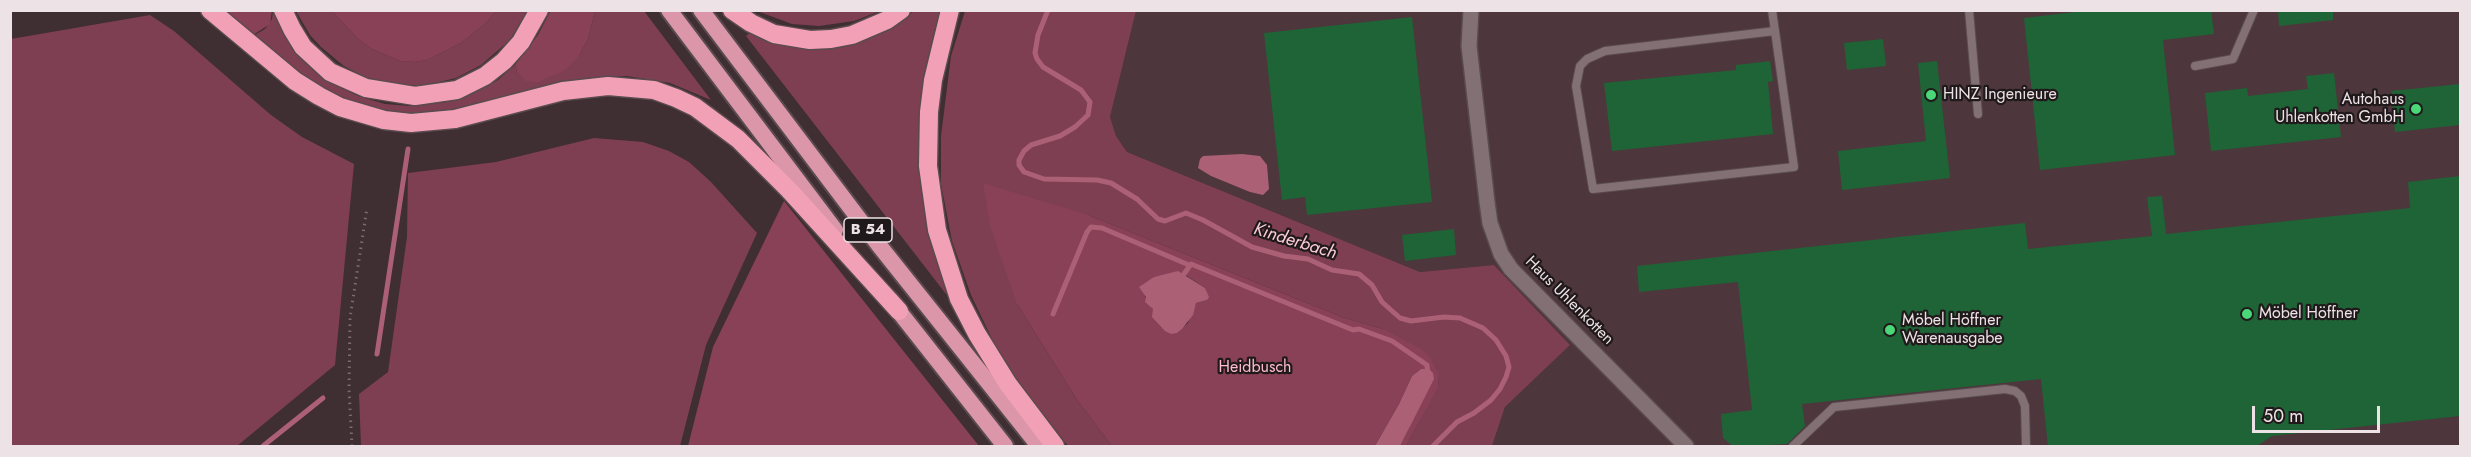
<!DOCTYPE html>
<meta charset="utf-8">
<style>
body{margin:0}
#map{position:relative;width:2471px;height:457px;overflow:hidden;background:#3f2e32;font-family:Jost,sans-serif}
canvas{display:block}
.frame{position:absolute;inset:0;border:12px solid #ede2e5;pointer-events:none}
.scale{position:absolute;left:2252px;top:406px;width:128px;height:27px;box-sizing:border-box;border:3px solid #ede2e5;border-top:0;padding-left:8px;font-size:18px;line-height:21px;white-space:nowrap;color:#ede2e5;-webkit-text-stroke:4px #20191b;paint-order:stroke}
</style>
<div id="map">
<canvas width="2471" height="457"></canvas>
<div class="frame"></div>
<div class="scale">50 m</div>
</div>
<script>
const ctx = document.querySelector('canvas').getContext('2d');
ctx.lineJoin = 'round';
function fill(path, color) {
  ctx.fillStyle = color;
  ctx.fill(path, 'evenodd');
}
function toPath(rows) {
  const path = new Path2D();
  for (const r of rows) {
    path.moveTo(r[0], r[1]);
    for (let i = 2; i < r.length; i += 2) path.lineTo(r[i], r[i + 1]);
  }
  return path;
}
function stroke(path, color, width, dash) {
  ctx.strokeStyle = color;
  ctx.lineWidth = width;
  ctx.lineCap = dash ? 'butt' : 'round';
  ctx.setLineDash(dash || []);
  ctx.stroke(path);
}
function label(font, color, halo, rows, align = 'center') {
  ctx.font = font + ' Jost,sans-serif';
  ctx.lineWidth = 4.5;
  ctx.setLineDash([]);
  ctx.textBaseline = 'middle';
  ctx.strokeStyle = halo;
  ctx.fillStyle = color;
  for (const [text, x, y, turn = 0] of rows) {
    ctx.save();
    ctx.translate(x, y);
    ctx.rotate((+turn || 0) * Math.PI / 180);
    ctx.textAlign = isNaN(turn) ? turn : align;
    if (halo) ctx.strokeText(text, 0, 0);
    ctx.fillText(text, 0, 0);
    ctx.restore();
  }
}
fill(toPath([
 [1136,11,2460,11,2460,446,1492,446,1505,407,1570,345,1494,265,1420,272,1127,152,1116,136,1110,117]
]), '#4d363c');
fill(toPath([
 [273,11,295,50,331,83,358,96,385,104,409,106,447,102,471,94,498,80,515,65,517,71,579,56,588,39,595,11,644,11,711,100,670,83,627,76,605,77,542,89,454,112,402,116,345,100,297,72,253,36,265,29,272,19],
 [296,11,332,11,358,39,372,49,400,61,414,62,427,60,461,43,485,24,496,11,527,11,510,40,481,65,456,78,426,85,409,85,394,84,365,77,344,66,321,47,310,35],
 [757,11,880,11,854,21,819,26,792,24],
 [914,11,943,11,921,105,919,151,924,208,948,292,946,294,746,36,751,32,849,44,883,32],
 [965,11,1136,11,1110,117,1116,136,1127,152,1420,272,1494,265,1570,345,1505,407,1492,446,1406,446,1438,387,1439,375,1383,329,1342,317,1088,215,1017,304,1077,400,1112,446,1068,446,1017,380,993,341,971,295,952,241,941,184,941,136,951,56],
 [150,15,174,31,271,115,302,137,354,164,335,365,237,446,11,446,11,39],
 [594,138,643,142,669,151,689,162,711,182,757,233,706,345,680,446,361,446,359,394,388,372,407,237,408,173,496,162]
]), '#7e3f52');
fill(toPath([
 [272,10,270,24,253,35,222,11],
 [551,10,595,11,588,39,579,56,565,70,538,82,526,81,517,71,515,65,538,35],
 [332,11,496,11,485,24,461,43,427,60,414,62,400,61,372,49,358,39],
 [983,183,1088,215,1342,317,1383,329,1421,349,1430,357,1439,375,1438,388,1406,446,1400,446,1408,430,1429,369,1421,369,1412,376,1399,404,1375,446,1112,446,1077,400,1017,304,990,226],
 [1184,274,1205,288,1207,300,1196,303,1188,323,1177,333,1158,323,1153,309,1148,304,1144,293,1154,277],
 [784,201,979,446,688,446,713,347]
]), '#894158');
fill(toPath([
 [1242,154,1260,156,1267,165,1269,189,1263,195,1250,192,1211,176,1198,168,1200,159,1203,156],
 [1178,271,1205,288,1209,297,1207,300,1196,303,1193,315,1182,329,1177,333,1171,334,1165,331,1152,317,1153,309,1145,302,1146,297,1139,287,1154,277],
 [1421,369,1429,369,1433,373,1434,379,1400,446,1375,446,1399,404,1412,376]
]), '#ac6076');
stroke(toPath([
 [1048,10,1038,35,1035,53,1037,59,1043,67,1081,90,1090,102,1088,115,1075,127,1060,136,1031,145,1024,151,1019,160,1019,165,1024,172,1044,179,1097,180,1111,183,1137,199,1158,219,1165,221,1186,213,1203,220,1252,247,1284,256,1308,259,1332,270,1359,274,1372,285,1382,302,1400,318,1411,321,1444,317,1460,318,1483,328,1496,340,1506,356,1509,367,1506,377,1500,389,1491,400,1474,413,1457,422,1433,446],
 [1184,274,1191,264,1353,330,1359,329,1392,341,1427,365,1428,376],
 [1053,314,1087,232,1091,227,1102,228,1189,265],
 [377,354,408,149],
 [263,446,323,398]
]), '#ac6076', 5);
fill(toPath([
 [2092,10,2211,10,2214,34,2163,40,2175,155,2040,170,2024,18],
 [2278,10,2333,10,2333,20,2279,26],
 [1412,17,1432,202,1307,215,1305,197,1282,200,1264,33],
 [1883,39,1886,66,1847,70,1844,43],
 [1770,61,1773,81,1768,82,1773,134,1612,151,1604,83,1736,70,1736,65],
 [1937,61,1950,178,1842,190,1838,151,1926,141,1918,63],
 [2334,73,2341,137,2211,151,2205,93,2247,88,2248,96,2308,89,2306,76],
 [2460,84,2460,125,2395,132,2391,91],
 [2460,176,2460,416,2272,436,2255,447,2048,447,2041,379,1802,404,1805,426,1787,444,1734,447,1723,438,1721,414,1752,410,1738,282,1639,292,1637,266,2025,223,2028,249,2152,236,2147,197,2162,196,2166,234,2410,208,2408,182],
 [1454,229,1456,255,1405,261,1402,235]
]), '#1f6436');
const service = toPath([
 [1772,10,1775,31,1794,167,1593,189,1576,86,1580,66,1587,59,1605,51,1775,31],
 [1969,10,1978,114],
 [2195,66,2233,59,2254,10],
 [1793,446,1834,407,2005,389,2015,391,2021,396,2025,406,2026,446]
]);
const minor = toPath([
 [1471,10,1469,46,1487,202,1490,223,1501,254,1511,269,1686,446]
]);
const trunk = toPath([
 [669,10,835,230],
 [701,10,878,244,1039,446],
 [890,300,1005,446]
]);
const motorway = toPath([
 [210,10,295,81,319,96,340,107,384,120,411,123,455,119,563,91,608,86,654,90,676,98,695,107,738,139,789,190,899,311],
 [283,10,292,29,303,47,330,72,366,88,415,96,457,90,485,76,504,61,521,42,539,10],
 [732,10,751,23,774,34,810,40,831,39,852,35,887,20,901,10],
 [950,10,933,80,929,112,928,166,937,230,959,299,977,334,1008,384,1055,446]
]);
stroke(service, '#594b4f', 10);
stroke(minor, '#594b4f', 18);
stroke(trunk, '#594b4f', 20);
stroke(motorway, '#594b4f', 21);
stroke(toPath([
 [352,446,349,390,350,318,367,208]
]), '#7b6c70', 3, [1.5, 4.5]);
stroke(service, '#837075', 8);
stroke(minor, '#837075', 15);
stroke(trunk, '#dc96a9', 16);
stroke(motorway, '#f2a0b6', 18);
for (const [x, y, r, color] of [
 [1931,95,6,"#49d778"],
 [2416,109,6,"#49d778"],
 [2247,314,6,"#49d778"],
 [1890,330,6,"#49d778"]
]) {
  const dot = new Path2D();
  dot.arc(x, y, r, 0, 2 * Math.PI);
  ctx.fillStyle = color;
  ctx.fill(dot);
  stroke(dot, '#20191b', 2);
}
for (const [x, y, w] of [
 [868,230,48]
]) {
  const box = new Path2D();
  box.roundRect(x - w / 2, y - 12, w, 24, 4.5);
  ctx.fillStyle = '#20191b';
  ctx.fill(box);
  stroke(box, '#ede2e5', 1.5);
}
label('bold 15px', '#ede2e5', null, [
 ["B 54",868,230]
]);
label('16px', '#ede2e5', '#20191b', [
 ["HINZ Ingenieure",1943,95],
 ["Autohaus",2404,100,"right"],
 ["Uhlenkotten GmbH",2404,118,"right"],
 ["Möbel Höffner",2259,314],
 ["Möbel Höffner",1902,321],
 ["Warenausgabe",1902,339]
], 'left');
label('16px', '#ede2e5', '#20191b', [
 ["Haus Uhlenkotten",1569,301,45]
]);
label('16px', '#ffbcce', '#20191b', [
 ["Heidbusch",1255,368]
]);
label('italic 18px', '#f9ccd7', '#20191b', [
 ["Kinderbach",1295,242,17]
]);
</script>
